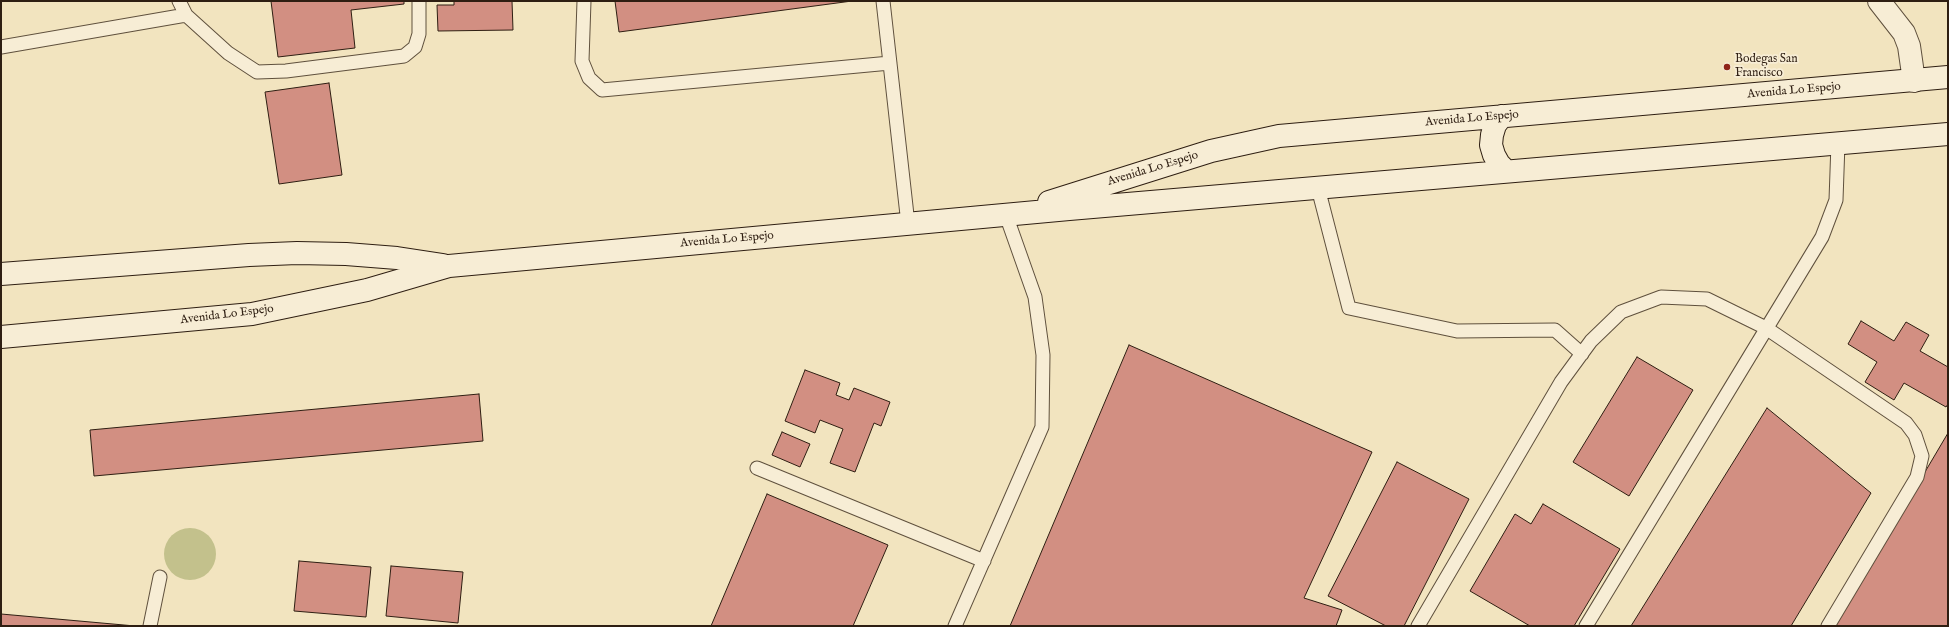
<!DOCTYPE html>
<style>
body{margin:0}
#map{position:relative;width:1949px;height:627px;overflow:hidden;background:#f2e4bf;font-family:"IM FELL English",serif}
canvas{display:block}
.frame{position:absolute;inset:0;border:2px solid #2e1e12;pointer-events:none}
</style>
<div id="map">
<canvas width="1949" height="627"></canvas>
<div class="frame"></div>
</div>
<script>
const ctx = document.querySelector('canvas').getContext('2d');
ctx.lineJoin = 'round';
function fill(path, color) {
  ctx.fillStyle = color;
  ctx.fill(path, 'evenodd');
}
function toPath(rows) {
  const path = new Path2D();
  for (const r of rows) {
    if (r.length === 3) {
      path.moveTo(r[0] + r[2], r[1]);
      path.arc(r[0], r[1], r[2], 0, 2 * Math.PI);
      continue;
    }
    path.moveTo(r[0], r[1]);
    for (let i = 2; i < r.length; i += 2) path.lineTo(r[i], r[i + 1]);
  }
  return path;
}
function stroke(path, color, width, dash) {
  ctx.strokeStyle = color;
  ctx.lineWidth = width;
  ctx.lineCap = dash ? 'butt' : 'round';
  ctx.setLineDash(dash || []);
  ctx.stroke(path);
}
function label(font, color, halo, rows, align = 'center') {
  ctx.font = font + ' "IM FELL English",serif';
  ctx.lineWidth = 3.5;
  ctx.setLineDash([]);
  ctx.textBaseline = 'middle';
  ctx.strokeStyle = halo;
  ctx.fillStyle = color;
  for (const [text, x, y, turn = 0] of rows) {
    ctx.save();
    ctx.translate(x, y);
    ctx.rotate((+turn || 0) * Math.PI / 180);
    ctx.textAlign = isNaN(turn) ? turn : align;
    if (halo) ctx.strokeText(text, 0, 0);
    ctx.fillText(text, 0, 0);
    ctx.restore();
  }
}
fill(toPath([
 [190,554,26]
]), '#c3c18c');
const building = toPath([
 [271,1,404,1,404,4,351,10,355,48,278,57,271,1],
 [454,1,512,1,513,30,438,31,437,5,454,5,454,1],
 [615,1,852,1,619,32,615,1],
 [329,83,342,175,279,184,265,92,329,83],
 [1861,321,1894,341,1906,322,1929,335,1920,351,1948,367,1948,404,1946,407,1904,383,1894,400,1865,382,1877,362,1848,344,1861,321],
 [1129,345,1372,452,1304,598,1342,610,1336,626,1010,626,1129,345],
 [1637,357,1693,390,1629,496,1573,462,1637,357],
 [805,370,840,383,836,395,849,400,854,388,890,402,881,426,874,423,855,472,830,463,843,429,820,420,815,433,785,421,805,370],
 [479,394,483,441,94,476,90,430,479,394],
 [1767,408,1871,493,1791,626,1631,626,1767,408],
 [782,432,810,444,800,467,772,455,782,432],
 [1948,433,1948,626,1834,626,1948,433],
 [1397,462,1469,499,1404,626,1386,626,1328,596,1397,462],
 [767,494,888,545,853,626,711,626,767,494],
 [1543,504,1620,549,1574,626,1530,626,1470,591,1515,514,1531,524,1543,504],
 [299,561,371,567,366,617,294,611,299,561],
 [391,566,463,572,458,623,386,616,391,566],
 [1,614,135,626,1,626,1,614]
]);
fill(building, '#d28f82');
stroke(building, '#2e1e12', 1);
const lane = toPath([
 [179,1,186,15,228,53,257,72,286,71,404,56,415,47,419,34,419,1],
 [584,1,582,61,589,78,602,90,890,63],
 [883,1,908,224],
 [1,47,186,15],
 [1318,188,1349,308,1457,331,1555,330,1582,354],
 [757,468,984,561],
 [150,626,160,577],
 [955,626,1042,427,1043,355,1035,297,1006,215],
 [1418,626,1561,382,1591,341,1621,312,1661,297,1707,299,1766,328,1906,423,1915,435,1922,456,1917,477,1828,626],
 [1586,626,1822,237,1836,200,1838,143]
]);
const street = toPath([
 [1879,1,1904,33,1909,46,1914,81]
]);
const secondary = toPath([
 [1502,116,1495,125,1492,135,1491,145,1494,155,1499,164,1506,171],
 [1049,202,1211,151,1279,136,1948,77],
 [1,274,249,255,297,253,346,254,397,258,443,265],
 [1,337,252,314,367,290,449,266,1069,209,1948,134]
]);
stroke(lane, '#5f503d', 15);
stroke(street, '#5f503d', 24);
stroke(secondary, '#2e1e12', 24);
stroke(lane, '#f7edd5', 13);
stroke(street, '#f7edd5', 22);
stroke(secondary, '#f7edd5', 22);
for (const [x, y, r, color] of [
 [1727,67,4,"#8f2418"]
]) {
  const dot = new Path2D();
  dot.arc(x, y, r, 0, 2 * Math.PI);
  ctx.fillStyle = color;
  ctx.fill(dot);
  stroke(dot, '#f7edd5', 1.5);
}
label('12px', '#2e1e12', '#f7edd5', [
 ["Bodegas San",1735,60],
 ["Francisco",1735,74]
], 'left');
label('12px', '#2e1e12', '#f7edd5', [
 ["Avenida Lo Espejo",1794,91,-5],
 ["Avenida Lo Espejo",1472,119,-5],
 ["Avenida Lo Espejo",1153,169,-17],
 ["Avenida Lo Espejo",727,240,-5],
 ["Avenida Lo Espejo",227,315,-7]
]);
</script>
